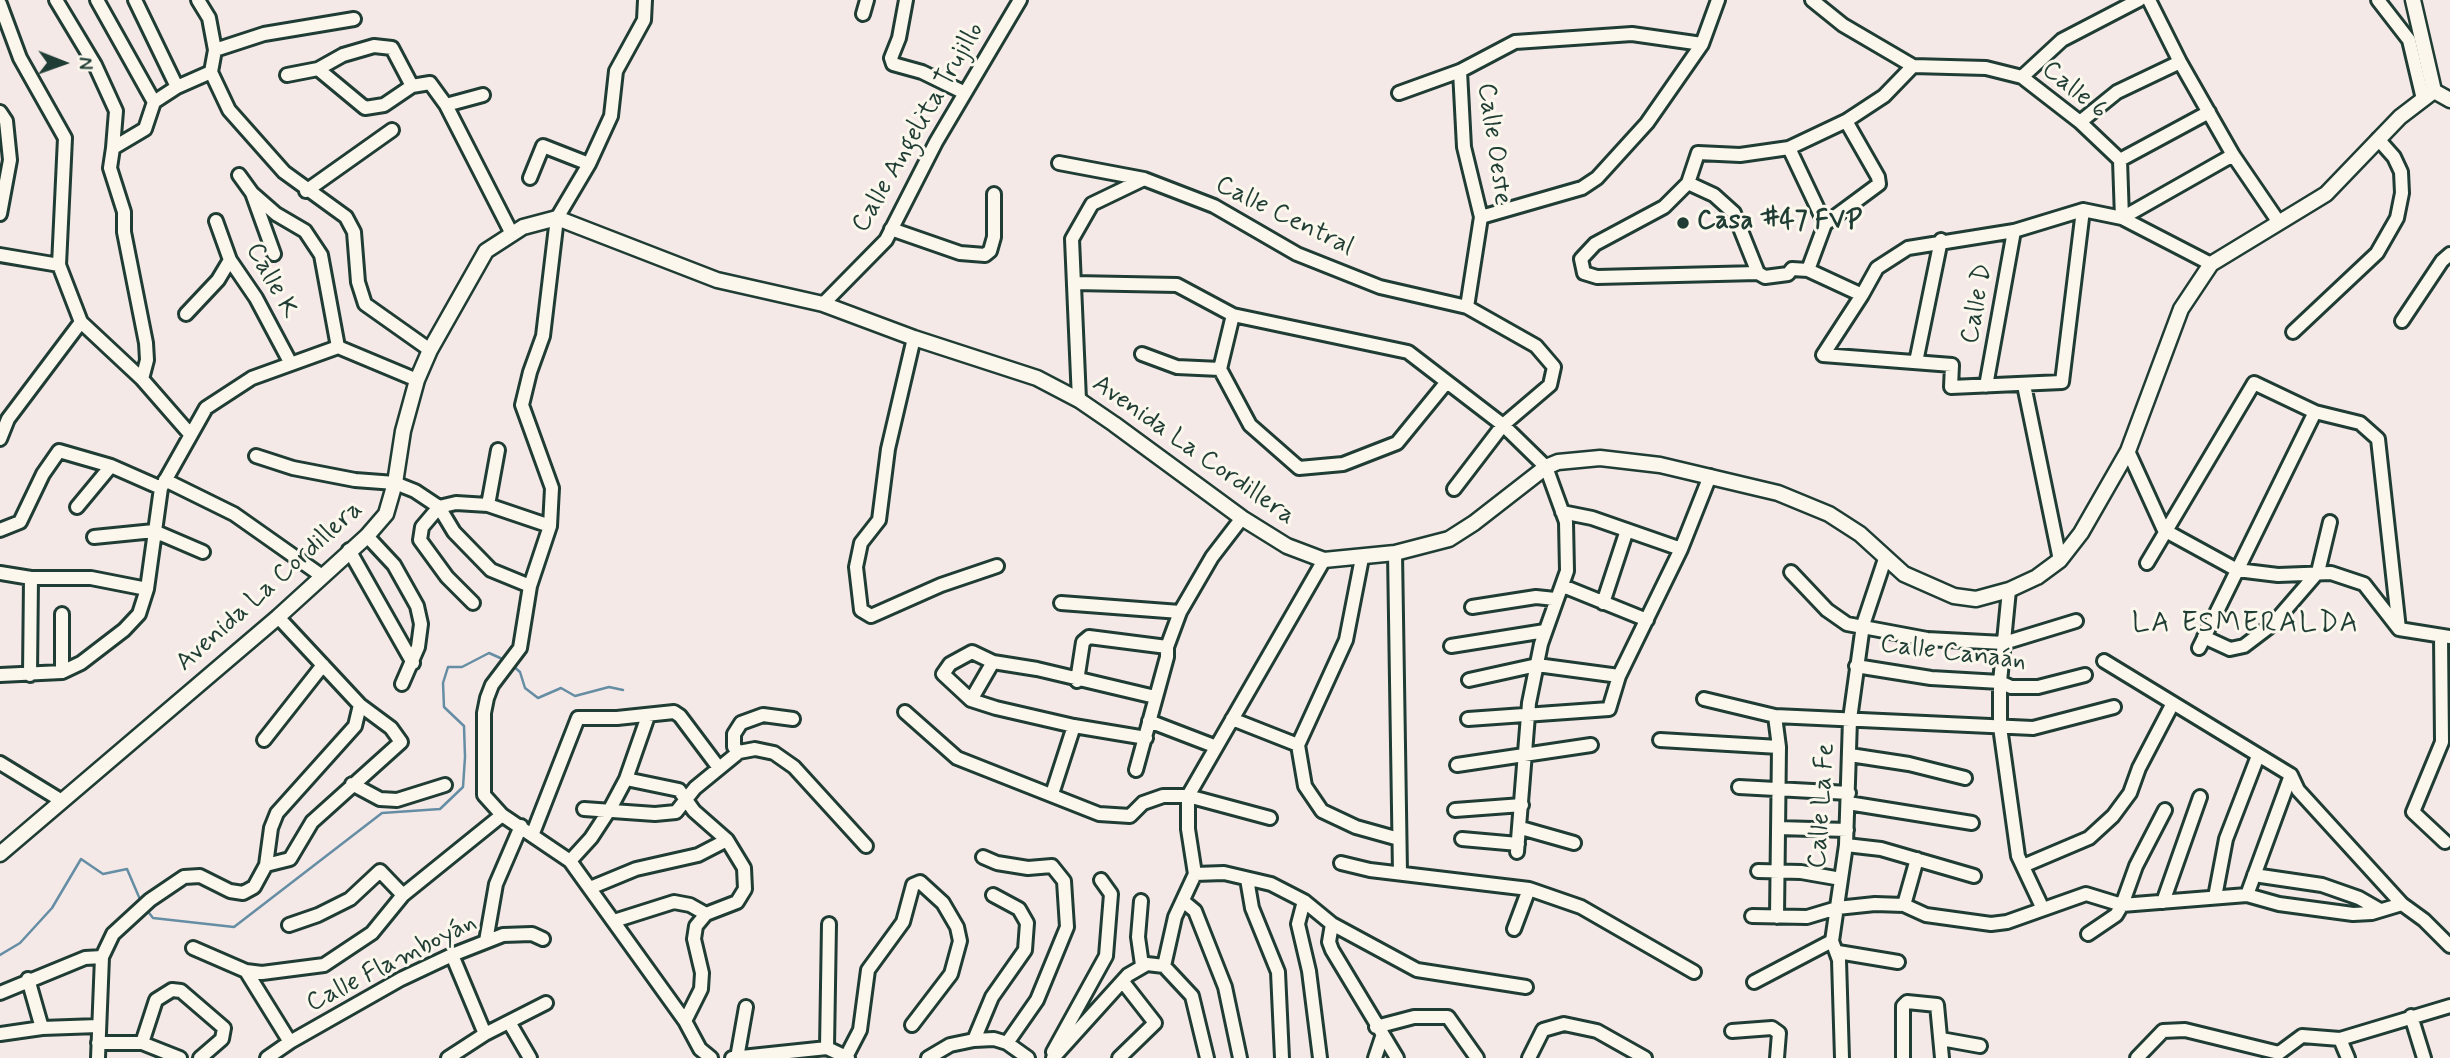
<!DOCTYPE html>
<meta charset="utf-8">
<style>
body{margin:0}
#map{position:relative;width:2450px;height:1058px;overflow:hidden;background:#f5e9e7;font-family:Mynerve,sans-serif}
canvas{display:block}
.north{position:absolute;left:28px;top:28px;width:70px;height:70px;-webkit-text-stroke:5px #fbf7ec;paint-order:stroke;rotate:91deg;font-size:19px;font-weight:700;line-height:28px;text-align:center;color:#1f3d34}
.north::after{content:'';display:block;margin:auto;width:24px;height:32px;background:#1f3d34;clip-path:polygon(50% 0,100% 100%,50% 72%,0 100%)}
</style>
<div id="map">
<canvas width="2450" height="1058"></canvas>
<div class="north">N</div>
</div>
<script>
const ctx = document.querySelector('canvas').getContext('2d');
ctx.lineJoin = 'round';
function toPath(rows) {
  const path = new Path2D();
  for (const r of rows) {
    path.moveTo(r[0], r[1]);
    for (let i = 2; i < r.length; i += 2) path.lineTo(r[i], r[i + 1]);
  }
  return path;
}
function stroke(path, color, width, dash) {
  ctx.strokeStyle = color;
  ctx.lineWidth = width;
  ctx.lineCap = dash ? 'butt' : 'round';
  ctx.setLineDash(dash || []);
  ctx.stroke(path);
}
function label(font, color, halo, rows, align = 'center') {
  ctx.font = font + ' Mynerve,sans-serif';
  ctx.lineWidth = 6;
  ctx.setLineDash([]);
  ctx.textBaseline = 'middle';
  ctx.strokeStyle = halo;
  ctx.fillStyle = color;
  for (const [text, x, y, turn = 0] of rows) {
    ctx.save();
    ctx.translate(x, y);
    ctx.rotate((+turn || 0) * Math.PI / 180);
    ctx.textAlign = isNaN(turn) ? turn : align;
    if (halo) ctx.strokeText(text, 0, 0);
    ctx.fillText(text, 0, 0);
    ctx.restore();
  }
}
stroke(toPath([
 [512,665,520,672,525,688,538,698,561,688,575,696,609,687,623,690],
 [146,909,153,918,234,927,382,813,440,809,463,787,465,757,464,726,444,707,443,683,448,667,462,667,489,653,507,661],
 [0,955,20,943,52,908,81,859,103,874,127,869,142,904]
]), '#658da4', 2.5);
const minor = toPath([
 [56,0,95,65,116,111,113,148],
 [97,0,154,102],
 [135,0,177,87],
 [198,0,209,18,215,50,211,72,229,110,284,172,346,217,354,232,358,282,365,304,430,350],
 [645,0,644,20,616,71,611,116,589,164,557,218,543,336,530,372,522,405,552,488,550,526,530,586,520,648,492,685,487,698,484,713,484,795,502,815,570,861,685,1021,700,1049,711,1058],
 [906,0,899,38,891,58,893,64,922,72,965,93],
 [1812,0,1843,25,1913,66,1986,68,2022,77,2080,122,2120,160,2122,218],
 [2149,0,2180,62,2233,155,2278,221],
 [2378,0,2409,40,2423,99],
 [0,4,20,58,65,138,59,265,81,322,142,379,190,434],
 [863,14,867,0],
 [215,50,264,34,354,19],
 [318,69,365,108,384,105,412,86],
 [1460,71,1464,147,1481,217,1467,307],
 [287,75,318,69,343,55,374,46,392,48,412,86,430,83,446,105,512,234],
 [2022,77,2062,40,2139,0],
 [1399,93,1460,71,1515,42,1632,34,1702,44],
 [446,105,483,95],
 [0,112,6,121,10,160,0,214],
 [2080,122,2117,92,2180,62],
 [1789,148,1825,224],
 [2120,160,2209,112],
 [1059,163,1144,179,1214,206,1297,254,1380,287,1467,307,1536,346,1554,367,1550,385,1503,425,1454,489],
 [239,175,252,193,276,214,305,231,321,255,338,347],
 [530,178,543,146,589,164],
 [1688,183,1698,153,1740,155,1789,148,1846,121,1884,96,1913,66],
 [306,191,392,130],
 [252,193,274,254],
 [1481,217,1582,188,1597,178,1647,123,1702,44,1718,0],
 [2122,218,2233,155],
 [216,221,230,260,256,298,290,362],
 [891,229,960,253,985,255,990,251,994,237,994,194],
 [0,255,59,265],
 [1808,270,1825,224,1879,184,1878,177,1846,121],
 [1758,273,1734,213,1714,195,1688,183,1664,207,1595,244,1581,259,1584,273,1597,277,1758,273,1765,277,1788,274,1792,269,1808,270,1862,295,1877,268,1908,248,2014,231,2083,210,2122,218,2211,264],
 [1074,283,1177,285,1233,315,1408,352,1503,425,1546,467,1566,522,1567,571,1541,644,1529,703,1517,852],
 [1862,295,1823,355,1952,365,1951,387,2062,382,2083,210],
 [823,304,886,240,936,142,1020,0],
 [186,314,218,280,230,260],
 [1233,315,1220,369,1250,425,1299,468,1343,464,1397,443,1446,383],
 [2402,321,2442,261,2450,254],
 [2293,332,2377,253,2397,218,2402,193,2401,172,2394,157,2378,139],
 [914,338,888,449,879,520,861,543,856,567,861,610,871,616,941,585,997,566],
 [338,347,417,380],
 [1142,354,1177,367,1220,369],
 [1916,362,1941,240],
 [142,379,147,360,146,343,124,232,124,212,110,168,113,148,145,129,154,102,177,87,211,72],
 [2024,385,2060,560],
 [1986,386,2014,231],
 [1079,400,1072,239,1092,204,1144,179],
 [0,439,8,419,81,322],
 [2128,451,2164,530,2237,570,2278,575,2331,573,2364,584,2399,629,2450,637],
 [256,456,293,468,355,480,395,483,415,491,439,507,454,532,491,570,530,586],
 [165,480,234,514,322,576],
 [488,505,498,450],
 [77,507,111,466],
 [1562,512,1592,518,1681,549],
 [0,530,20,522,43,474,59,451,111,466,161,488],
 [367,536,394,565,417,606,421,624,418,647,402,684],
 [94,537,154,531,203,552],
 [349,550,413,663],
 [1395,553,1400,873],
 [1362,558,1346,640,1298,745,1305,786,1322,811,1356,827,1399,839],
 [1324,560,1188,796,1188,829,1195,874,1224,873,1271,884,1304,901,1332,924,1417,970,1526,987],
 [2147,563,2254,383,2315,412,2360,423,2378,439,2399,629],
 [1791,572,1827,610,1847,624,1927,639,2004,643,2076,621],
 [0,573,31,578,91,578,147,589],
 [1563,586,1647,620],
 [2009,590,2000,682,2000,727,2018,856,2042,907],
 [473,603,447,577,420,540,422,527,439,507,456,503,488,505,550,526],
 [1061,603,1180,612],
 [1603,603,1627,530],
 [1472,607,1536,597,1555,599],
 [62,614,62,672],
 [2204,637,2230,649,2244,646,2273,624,2318,572,2330,522],
 [2441,637,2442,742,2413,812,2445,842],
 [1451,646,1545,631],
 [1167,647,1180,612,1212,557,1242,518],
 [2199,648,2315,412],
 [2104,661,2291,775,2298,790,2402,904,2424,920,2450,946],
 [1856,666,1931,678,2000,682,2011,687,2038,687,2085,675],
 [0,675,62,672,81,663,124,630,139,614,147,589,161,488,206,408,252,378,338,347],
 [30,675,31,578],
 [1469,680,1537,665,1619,676],
 [1077,681,1083,642,1089,637,1167,647,1167,657,1136,770],
 [1704,699,1775,716,2033,728,2114,707],
 [971,700,993,662],
 [905,712,957,758,1099,814,1130,816,1143,803,1163,796,1188,796,1270,818],
 [1775,716,1779,747,1777,917],
 [1232,719,1298,745],
 [1468,719,1609,709,1619,676,1681,549,1710,476],
 [1149,721,1214,746],
 [1146,738,1074,726,996,708,971,700,943,674,950,664,972,652,993,662,1037,669,1155,697],
 [264,740,323,665],
 [1660,740,1779,747],
 [739,752,734,747,734,734,741,723,763,715,793,719],
 [1850,755,1909,764,1965,778],
 [0,763,62,801],
 [1457,765,1591,745],
 [626,779,679,790,694,811,727,840,744,868,745,889,737,902,706,914,696,926,694,939,702,973,701,989,685,1021],
 [352,784,380,799,397,800,445,785],
 [1739,787,1849,793],
 [1052,794,1074,726],
 [1848,803,1972,823],
 [584,809,655,814,676,812,695,788,739,752,755,749,774,753,794,767,866,846],
 [1455,810,1522,805],
 [1521,828,1574,843],
 [1778,828,1847,830],
 [533,833,578,718,617,718,674,712,680,716,719,768],
 [1462,839,1518,844],
 [1846,845,1881,849,1974,876],
 [570,861,591,838,610,809,626,779,648,716],
 [1341,863,1370,870,1529,889],
 [266,865,290,859,312,822,401,742,391,728,360,705,278,617],
 [2023,866,2089,838,2113,816,2130,793,2139,768,2173,703],
 [1758,871,1801,872,1841,879],
 [2254,875,2322,885,2359,898,2380,910],
 [1247,879,1252,908,1278,972,1282,1058],
 [590,888,636,869,698,855,727,840],
 [2247,895,2291,775],
 [2215,897,2226,839,2258,756],
 [1141,901,1138,937,1142,965],
 [1183,901,1195,911,1225,987,1240,1058],
 [1304,901,1298,924,1309,971,1320,1058],
 [2163,902,2200,797],
 [1904,905,1917,859],
 [1752,916,1807,917,1837,908,1875,904,1904,905,1926,915,1991,924,2007,922,2086,894,2122,905,2247,895,2279,904,2353,914,2372,913,2402,904],
 [614,921,674,902,690,905,706,914],
 [1332,924,1329,942,1332,950,1397,1058],
 [289,925,318,915,350,899,380,871,403,895],
 [1514,929,1529,889,1581,907,1694,972],
 [2088,934,2116,915,2122,905,2136,866,2165,810],
 [486,941,496,884,521,826],
 [193,948,246,971,262,973,324,965,372,933,403,895,502,815],
 [1838,952,1898,962],
 [1164,966,1175,917,1195,874],
 [246,971,290,1042],
 [28,979,42,1028],
 [1754,982,1832,941],
 [0,993,85,958,102,957],
 [2411,1016,2424,1058],
 [509,1022,530,1058],
 [1376,1027,1414,1017,1448,1017,1477,1058],
 [1732,1031,1772,1028,1779,1033,1777,1058],
 [0,1034,42,1028,98,1026],
 [485,1034,546,1003],
 [1941,1039,1980,1046],
 [2340,1039,2348,1058],
 [974,1040,992,997,1025,950,1027,923,1019,909,993,895],
 [98,1043,142,1043,180,1058],
 [142,1043,156,1000,172,990,181,991,224,1028,222,1039,200,1058],
 [1007,1043,1028,1058],
 [827,1048,829,924],
 [1053,1052,1106,956,1111,894,1101,880],
 [2279,1053,2302,1036,2340,1039,2450,1006],
 [846,1057,860,1030,868,970,903,922,913,885,920,882,943,903,957,927,960,941,951,974,912,1025],
 [98,1058,102,957,113,934,150,900,184,877,200,876,230,891,243,893,254,887,266,865,271,828,277,813,355,726,360,705],
 [267,1058,290,1042,401,979,452,955,503,935,532,934,543,939],
 [448,1058,485,1034,452,955],
 [732,1058,827,1048,848,1058],
 [737,1058,746,1007],
 [928,1058,950,1045,974,1040,994,1039,1007,1043,1037,1000,1067,927,1064,881,1052,866,1028,868,997,863,983,857],
 [1053,1058,1128,975,1147,964,1164,966,1192,996,1207,1058],
 [1119,1058,1155,1023,1123,982],
 [1375,1058,1382,1037],
 [1529,1058,1543,1030,1564,1024,1597,1031,1645,1058],
 [1842,1058,1839,960,1832,941,1846,845,1850,719,1863,625,1885,559],
 [1903,1058,1903,1006,1907,1002,1937,1005,1942,1058],
 [2137,1058,2163,1031,2185,1030,2279,1053]
]);
const major = toPath([
 [2413,0,2434,91],
 [2434,91,2450,100],
 [0,854,278,617,367,536,386,514,395,483,403,431,417,380,430,350,486,251,523,227,557,218,717,280,823,304,914,338,1037,378,1079,400,1114,424,1242,518,1287,546,1324,560,1395,553,1449,539,1474,523,1546,467,1558,462,1600,458,1660,465,1778,493,1829,514,1860,534,1904,574,1954,596,1976,599,2009,590,2037,577,2060,560,2081,533,2128,451,2181,309,2211,264,2326,194,2400,117,2434,91]
]);
stroke(minor, '#1f3d34', 18);
stroke(major, '#1f3d34', 19);
stroke(minor, '#fbf7ec', 12);
stroke(major, '#fbf7ec', 14);
for (const [x, y, r, color] of [
 [1683,223,7,"#1f3d34"]
]) {
  const dot = new Path2D();
  dot.arc(x, y, r, 0, 2 * Math.PI);
  ctx.fillStyle = color;
  ctx.fill(dot);
  stroke(dot, '#fbf7ec', 2.5);
}
label('26px', '#1f3d34', '#fbf7ec', [
 ["Calle 6",2074,91,39],
 ["Calle Angelita Trujillo",919,128,-60],
 ["Calle Oeste",1493,144,82],
 ["Calle Central",1284,217,26],
 ["Calle K",271,281,61],
 ["Calle D",1978,304,-80],
 ["Avenida La Cordillera",1193,451,35],
 ["Avenida La Cordillera",270,587,-42],
 ["Calle Canaán",1953,654,7],
 ["Calle La Fe",1823,806,-86],
 ["Calle Flamboyán",392,964,-27]
]);
label('bold 26px', '#1f3d34', '#fbf7ec', [
 ["Casa #47 FVP",1697,223]
], 'left');
ctx.letterSpacing = '2px';
label('28px', '#1f3d34', '#fbf7ec', [
 ["LA ESMERALDA",2246,625]
]);
ctx.letterSpacing = '0px';
</script>
